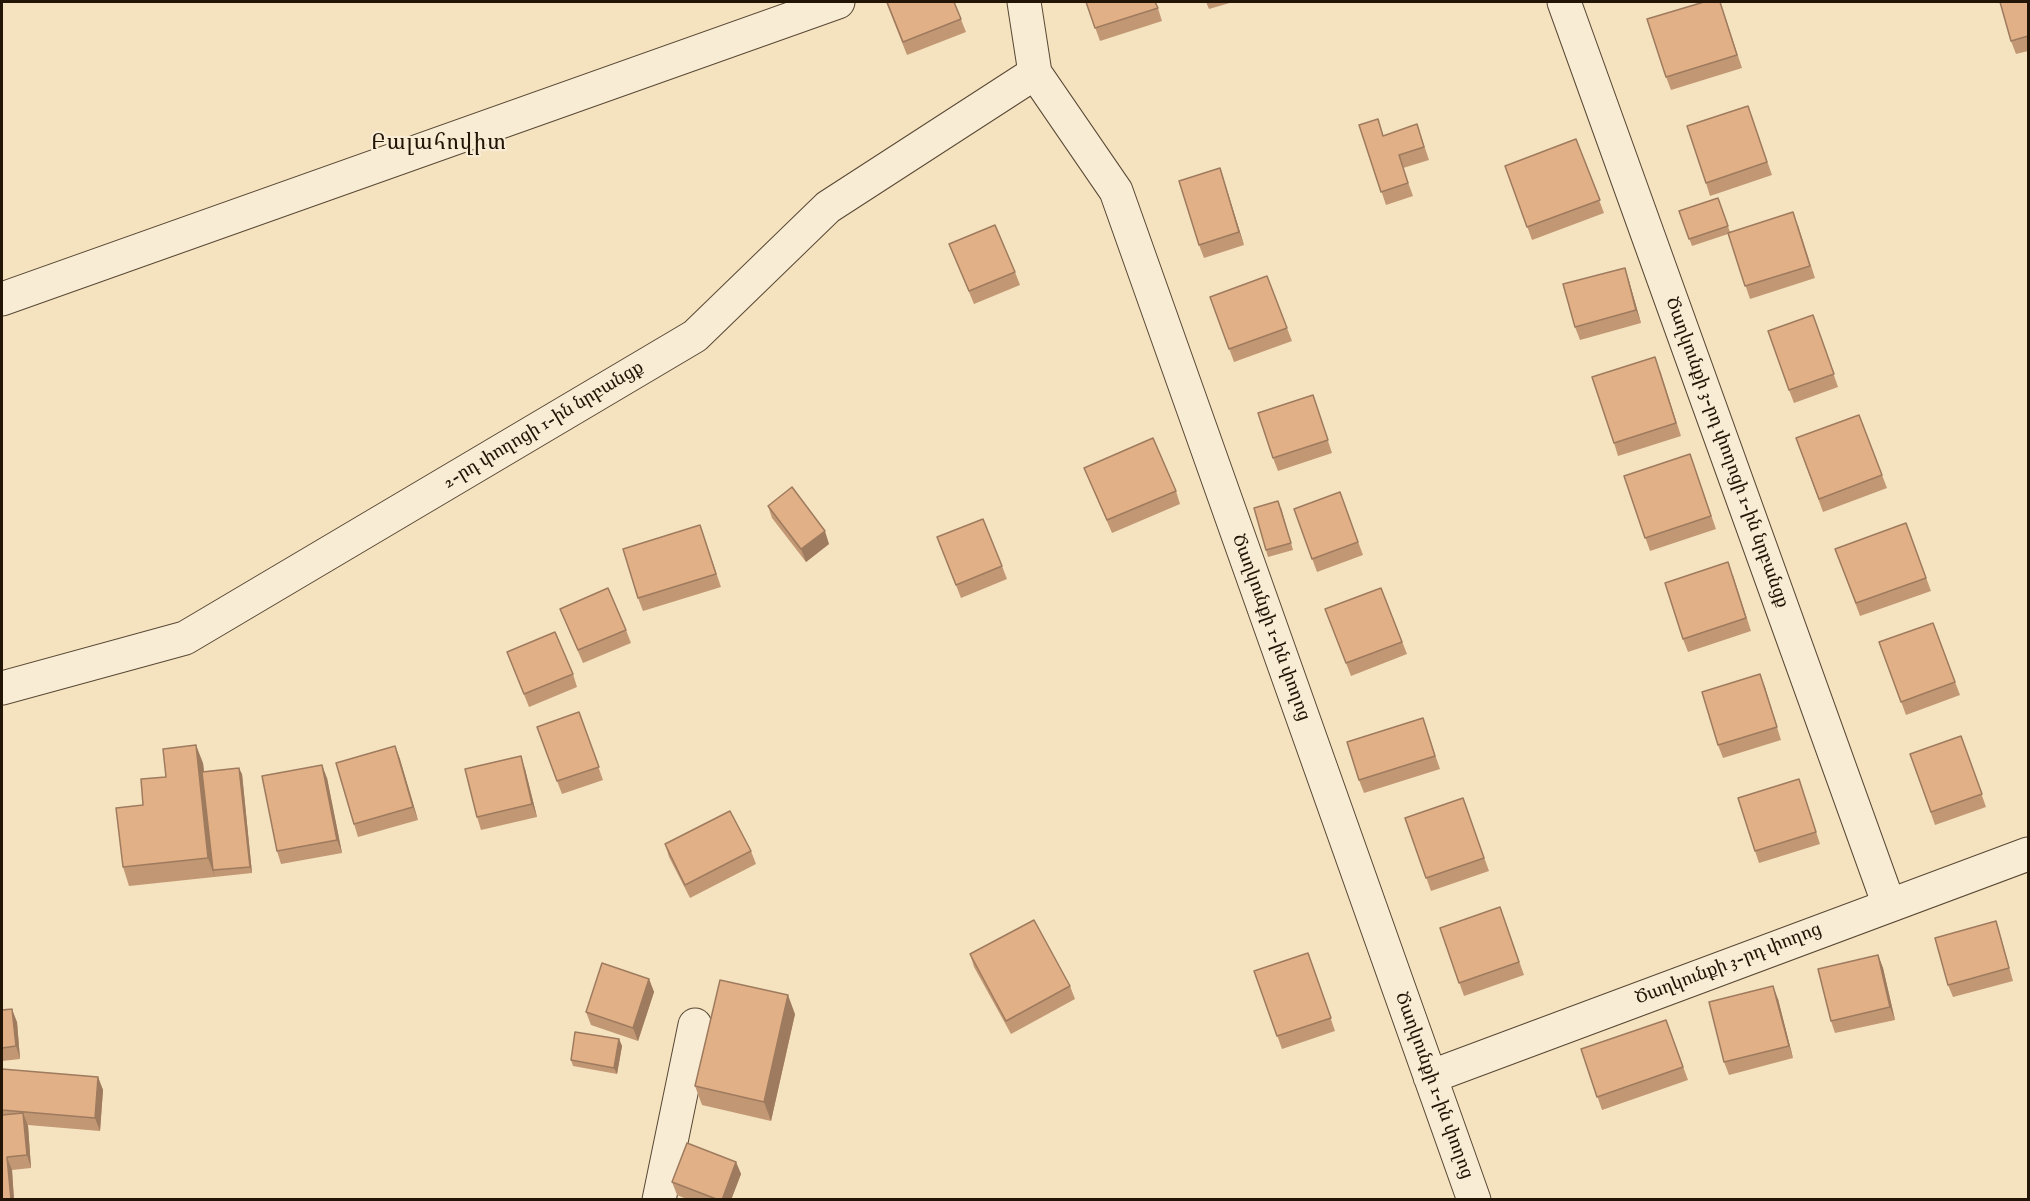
<!DOCTYPE html>
<meta charset="utf-8">
<style>
body{margin:0}
#map{position:relative;width:2030px;height:1201px;overflow:hidden;background:#f5e2bf;font-family:"IM FELL English",serif}
canvas{display:block}
.frame{position:absolute;inset:0;border:3px solid #231506;pointer-events:none}
</style>
<div id="map">
<canvas width="2030" height="1201"></canvas>
<div class="frame"></div>
</div>
<script>
const ctx = document.querySelector('canvas').getContext('2d');
ctx.lineJoin = 'round';
const shape = rows => new Path2D(rows.map(r => 'M' + r).join(''));
function trace(path, color, width, dash) { ctx.strokeStyle = color; ctx.lineWidth = width; ctx.lineCap = dash ? 'butt' : 'round'; ctx.setLineDash(dash || []); ctx.stroke(path); }
function fill(path, color) { ctx.fillStyle = color; ctx.fill(path, 'evenodd'); }
function write(font, color, halo, rows, align = 'center') {
  ctx.font = font + ' "IM FELL English","Noto Serif Armenian",serif'; ctx.lineWidth = 4.5; ctx.setLineDash([]); ctx.textBaseline = 'middle'; ctx.strokeStyle = halo; ctx.fillStyle = color; for (const [text, x, y, turn = 0] of rows) {
    ctx.save(); ctx.translate(x, y); ctx.rotate((+turn || 0) * Math.PI / 180); ctx.textAlign = isNaN(turn) ? turn : align; if (halo) ctx.strokeText(text, 0, 0); ctx.fillText(text, 0, 0); ctx.restore();
  }
}
const minor = shape([
 [1024,2,1035,73,1116,191,1474,1200],
 [1564,2,1889,905],
 [2,299,838,2],
 [2,688,185,638,695,336,828,207,1035,73],
 [1430,1077,2028,854],
 [659,1200,695,1025]
]);
trace(minor, '#584834', 35);
trace(minor, '#f8ecd5', 33);
fill(shape([
 [886,2,954,2,966,32,907,55],
 [1086,2,1156,2,1162,21,1100,41],
 [1206,2,1233,2,1209,9],
 [2028,2,2028,51,2016,54,2011,41],
 [1723,10,1742,68,1671,90,1666,77],
 [1748,106,1772,175,1710,196,1706,183],
 [1417,124,1429,160,1403,168,1413,196,1386,205,1359,125,1384,136],
 [1576,139,1604,213,1532,240,1505,166],
 [1220,168,1244,245,1204,258,1199,245],
 [1718,198,1730,232,1798,225,1815,278,1750,299,1728,234,1692,246,1679,211],
 [949,244,1015,272,1020,285,974,304],
 [1625,268,1629,281,1641,323,1580,340,1575,327],
 [1267,276,1292,341,1234,362,1210,297],
 [1813,315,1838,387,1794,403,1789,390],
 [1660,370,1681,436,1618,456,1614,443],
 [1313,395,1332,453,1278,471,1273,458],
 [1859,415,1887,488,1823,512,1796,438],
 [1690,454,1716,529,1650,551,1624,476],
 [1084,468,1176,491,1180,504,1112,533],
 [1340,492,1363,555,1317,572,1294,509],
 [768,506,829,544,806,562,772,518],
 [1281,507,1293,550,1268,557,1266,550],
 [1906,523,1931,591,1860,616,1835,549],
 [700,525,721,587,643,611,638,598],
 [937,537,1002,566,1007,579,961,598],
 [1733,575,1751,631,1688,652,1683,639],
 [1381,588,1407,654,1351,676,1325,609],
 [560,609,626,630,631,643,583,663],
 [1933,623,1960,695,1906,715,1879,642],
 [507,652,573,674,577,687,529,707],
 [1760,674,1781,740,1723,758,1718,745],
 [579,712,603,780,562,794,557,781],
 [1427,731,1440,769,1364,793,1359,780],
 [1961,736,1986,807,1935,825,1910,754],
 [395,746,418,820,358,837,354,824],
 [203,763,204,772,242,774,252,873,129,886,123,867,143,805,166,777],
 [525,769,537,817,481,830,477,817],
 [327,778,342,853,281,864,277,851],
 [1799,779,1820,844,1759,863,1755,851],
 [1463,798,1489,871,1431,891,1405,818],
 [665,844,751,851,756,864,690,898,669,857],
 [1500,907,1524,975,1464,996,1440,928],
 [1996,921,2000,934,2013,981,1953,997,1948,985],
 [1308,953,1335,1031,1282,1049,1254,971],
 [970,954,1070,986,1075,999,1011,1034,974,967],
 [1878,955,1883,968,1895,1020,1835,1033,1831,1021],
 [649,979,654,992,638,1041,591,1025,586,1012],
 [1778,999,1793,1058,1729,1075,1724,1062],
 [2,1010,17,1022,20,1059,2,1061],
 [795,1014,771,1121,702,1105,695,1086],
 [1666,1020,1688,1080,1602,1110,1581,1049],
 [619,1039,622,1046,617,1074,573,1066,571,1060],
 [2,1069,98,1077,103,1090,100,1131,28,1125,31,1168,12,1170,14,1200,2,1200],
 [736,1162,741,1174,731,1200,689,1200,677,1195,672,1182]
]), '#c29774');
fill(shape([
 [1220,168,1224,181,1244,245,1239,232],
 [1625,268,1629,281,1641,323,1636,310],
 [825,531,829,544,806,562,801,549],
 [1760,674,1765,687,1781,740,1777,727],
 [196,745,203,763,215,870,213,870,215,877,208,858],
 [395,746,400,759,418,820,413,807],
 [521,756,525,769,537,817,532,804],
 [322,765,327,778,342,853,337,840],
 [239,768,242,774,252,873,250,867],
 [1878,955,1883,968,1895,1020,1890,1007],
 [649,979,654,992,638,1041,633,1028],
 [1773,986,1778,999,1793,1058,1789,1046],
 [788,995,795,1014,771,1121,764,1102],
 [12,1009,17,1022,20,1059,16,1046],
 [619,1039,622,1046,617,1074,614,1068],
 [98,1077,103,1090,100,1131,95,1118],
 [23,1113,28,1126,31,1168,27,1155],
 [7,1157,12,1170,14,1200,11,1200],
 [736,1162,741,1174,731,1200,722,1200]
]), '#9e7b5e');
const building = shape([
 [887,2,954,2,961,19,903,42,887,2],
 [1086,2,1155,2,1158,8,1095,28,1086,2],
 [1704,2,1720,2,1737,55,1666,77,1647,19,1704,2],
 [2000,2,2028,2,2028,36,2011,41,2000,2],
 [1748,106,1767,162,1706,183,1687,126,1748,106],
 [1378,119,1383,136,1417,124,1424,147,1399,155,1408,183,1381,192,1359,125,1378,119],
 [1576,139,1600,200,1527,227,1505,166,1576,139],
 [1220,168,1239,232,1199,245,1179,181,1220,168],
 [1718,198,1728,226,1689,239,1679,211,1718,198],
 [1793,212,1810,266,1745,286,1728,233,1793,212],
 [995,225,1015,272,969,291,949,244,995,225],
 [1625,268,1636,310,1575,327,1563,284,1625,268],
 [1267,276,1287,328,1229,349,1210,297,1267,276],
 [1813,315,1834,374,1789,390,1768,331,1813,315],
 [1655,357,1676,423,1614,443,1592,377,1655,357],
 [1313,395,1328,440,1273,458,1258,413,1313,395],
 [1859,415,1882,475,1819,499,1796,438,1859,415],
 [1153,438,1176,491,1107,520,1084,468,1153,438],
 [1690,454,1711,516,1645,538,1624,476,1690,454],
 [792,487,825,531,801,549,768,506,792,487],
 [1340,492,1358,542,1312,559,1294,509,1340,492],
 [1278,501,1291,543,1266,550,1254,508,1278,501],
 [983,519,1002,566,956,585,937,537,983,519],
 [1906,523,1926,578,1856,603,1835,549,1906,523],
 [700,525,716,574,638,598,623,549,700,525],
 [1728,562,1746,618,1683,639,1665,583,1728,562],
 [608,588,626,630,578,650,560,609,608,588],
 [1381,588,1402,642,1346,663,1325,609,1381,588],
 [1933,623,1955,682,1901,702,1879,642,1933,623],
 [555,632,573,674,524,694,507,652,555,632],
 [1760,674,1777,727,1718,745,1702,692,1760,674],
 [579,712,599,767,557,781,537,727,579,712],
 [1423,718,1435,756,1359,780,1347,742,1423,718],
 [1961,736,1982,794,1931,812,1910,754,1961,736],
 [196,745,208,858,123,867,116,808,143,805,141,779,166,777,163,749,196,745],
 [395,746,413,807,354,824,336,763,395,746],
 [521,756,532,804,477,817,465,769,521,756],
 [322,765,337,840,277,851,262,776,322,765],
 [239,768,250,867,213,870,202,772,239,768],
 [1799,779,1816,832,1755,851,1738,798,1799,779],
 [1463,798,1484,858,1426,878,1405,818,1463,798],
 [730,811,751,851,685,885,665,844,730,811],
 [1500,907,1519,962,1459,983,1440,928,1500,907],
 [1034,920,1070,986,1006,1021,970,954,1034,920],
 [1996,921,2009,968,1948,985,1935,938,1996,921],
 [1308,953,1331,1018,1277,1036,1254,971,1308,953],
 [1878,955,1890,1007,1831,1021,1818,969,1878,955],
 [602,963,649,979,633,1028,586,1012,602,963],
 [720,980,788,995,764,1102,695,1086,720,980],
 [1773,986,1789,1046,1724,1062,1709,1002,1773,986],
 [12,1009,16,1046,2,1048,2,1010,12,1009],
 [1666,1020,1683,1067,1597,1097,1581,1049,1666,1020],
 [575,1032,619,1039,614,1068,571,1060,575,1032],
 [2,1069,98,1077,95,1118,2,1110,2,1069],
 [23,1113,27,1155,7,1157,11,1200,2,1200,2,1115,23,1113],
 [687,1143,736,1162,722,1200,719,1200,672,1182,687,1143]
]);
fill(building, '#e2b087');
trace(building, '#9e7b5e', 1.5);
write('18px', '#231506', '#f8ecd5', [
 ["2-րդ փողոցի 1-ին նրբանցք",544,426,-31],
 ["Ծաղկունքի 3-րդ փողոցի 1-ին նրբանցք",1726,453,70],
 ["Ծաղկունքի 1-ին փողոց",1270,628,70],
 ["Ծաղկունքի 3-րդ փողոց",1729,965,-21],
 ["Ծաղկունքի 1-ին փողոց",1433,1086,70]
]);
ctx.letterSpacing = '1.5px';
write('21px', '#231506', '#f8ecd5', [
 ["Բալահովիտ",439,145]
]);
ctx.letterSpacing = '0px';
</script>
